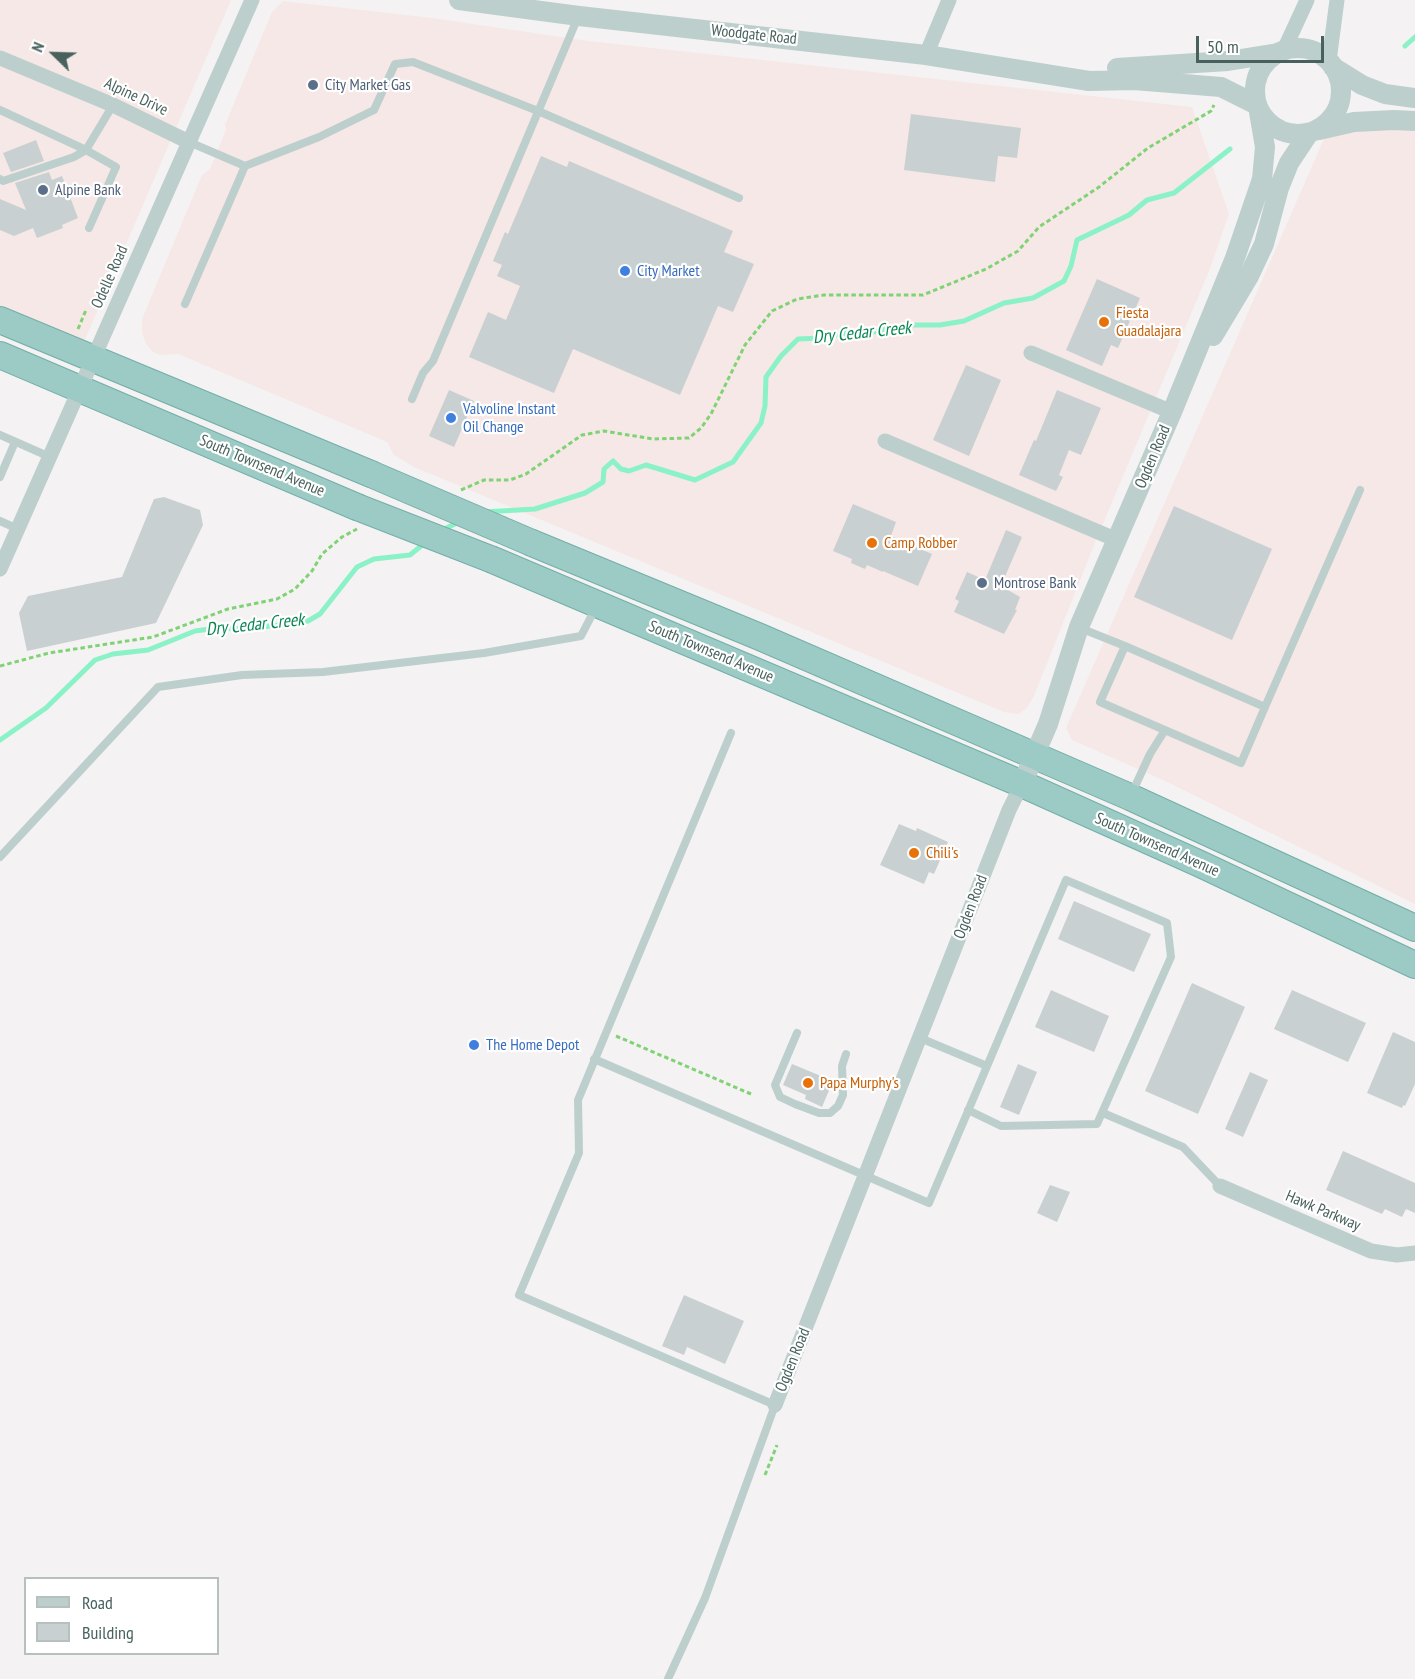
<!DOCTYPE html>
<style>
body{margin:0}
#map{position:relative;width:1415px;height:1679px;overflow:hidden;background:#f4f2f3;font-family:"PT Sans Narrow",sans-serif}
canvas{display:block}
.legend{position:absolute;left:24px;top:1577px;width:195px;height:78px;box-sizing:border-box;background:#fff;border:2px solid #b6c0be;margin:0;padding:8px 10px;list-style:none;font-size:18px;color:#48615d}
.legend li{display:flex;align-items:center;gap:12px;height:30px}
.legend b{width:30px;border:2px solid #b6c0be}
.north{position:absolute;left:24px;top:24px;width:60px;height:60px;-webkit-text-stroke:4px #fff;paint-order:stroke;rotate:293deg;font-size:16px;font-weight:700;line-height:24px;text-align:center;color:#48615d}
.north::after{content:'';display:block;margin:auto;width:21px;height:27px;background:#48615d;clip-path:polygon(50% 0,100% 100%,50% 72%,0 100%)}
.scale{position:absolute;left:1196px;top:36px;width:128px;height:27px;box-sizing:border-box;border:3px solid #48615d;border-top:0;padding-left:8px;font-size:18px;line-height:21px;white-space:nowrap;color:#48615d;-webkit-text-stroke:4px #fff;paint-order:stroke}
</style>
<div id="map">
<canvas width="1415" height="1679"></canvas>
<ul class="legend">
<li><b style="height:8px;background:#bccfcc"></b>Road</li>
<li><b style="height:16px;background:#c9d0d1"></b>Building</li>
</ul>
<div class="north">N</div>
<div class="scale">50 m</div>
</div>
<script>
const ctx = document.querySelector('canvas').getContext('2d');
ctx.lineJoin = 'round';
function fill(path, color) { ctx.fillStyle = color; ctx.fill(path, 'evenodd'); }
const shape = rows => new Path2D(rows.map(r => 'M' + r).join(''));
function trace(path, color, width, dash) { ctx.strokeStyle = color; ctx.lineWidth = width; ctx.lineCap = dash ? 'butt' : 'round'; ctx.setLineDash(dash || []); ctx.stroke(path); }
function write(font, color, halo, rows, align = 'center') {
  ctx.font = font + ' "PT Sans Narrow",sans-serif'; ctx.lineWidth = 4.5; ctx.setLineDash([]); ctx.textBaseline = 'middle'; ctx.strokeStyle = halo; ctx.fillStyle = color; for (const [text, x, y, turn = 0] of rows) {
    ctx.save(); ctx.translate(x, y); ctx.rotate((+turn || 0) * Math.PI / 180); ctx.textAlign = isNaN(turn) ? turn : align; if (halo) ctx.strokeText(text, 0, 0); ctx.fillText(text, 0, 0); ctx.restore();
  }
}
fill(shape([
 [0,0,231,0,84,342,0,307],
 [283,1,432,18,588,41,1192,107,1229,214,1209,271,1092,550,1034,696,1026,709,1018,714,1004,712,414,467,394,455,387,442,295,403,178,354,160,355,153,352,146,344,142,333,142,319,202,175,210,169,226,130,225,125,272,12],
 [1334,116,1415,126,1415,904,1161,779,1072,740,1066,728]
]), '#f6e8e6');
trace(shape([
 [1405,46,1415,37],
 [484,512,535,509,585,493,603,482,604,469,613,461,621,469,629,471,646,465,695,480,733,462,761,423,765,406,766,377,781,356,798,339,821,338,845,333,857,335,909,325,940,325,964,321,1004,303,1033,298,1064,281,1071,266,1077,240,1129,215,1147,200,1174,193,1230,149],
 [440,531,459,522],
 [0,740,46,708,95,660,113,654,148,650,195,631,217,628,247,629,308,621,320,614,357,567,374,559,410,555,426,542]
]), '#8af2c6', 5);
fill(shape([
 [911,114,1021,128,1017,158,998,156,995,182,904,170],
 [36,140,44,161,11,172,3,153],
 [541,156,567,167,569,161,733,231,724,252,754,264,733,312,718,306,680,395,573,349,554,393,469,357,488,312,506,320,520,286,497,276,502,265,493,261,505,232,508,234],
 [49,172,52,180,62,176,78,218,62,225,63,228,37,238,33,228,14,236,0,230,0,199,26,210,15,183],
 [1097,279,1140,298,1118,348,1111,345,1102,366,1066,350],
 [966,365,1001,380,969,456,933,440],
 [449,390,474,401,454,447,429,436],
 [1057,390,1101,408,1081,455,1069,450,1059,475,1063,477,1056,491,1019,475,1034,440,1036,441],
 [164,497,200,510,203,525,156,623,27,651,19,613,28,596,122,577,154,499],
 [853,504,896,522,891,536,932,554,918,586,883,571,883,572,867,565,865,569,851,563,852,559,833,551],
 [1174,506,1272,549,1232,640,1134,597],
 [1006,530,1022,537,1001,586,1020,597,1015,610,1017,610,1004,634,954,612,959,601,955,599,967,572,985,580],
 [899,824,916,831,917,828,948,842,934,874,929,872,924,884,880,865],
 [1074,901,1151,934,1134,972,1058,939],
 [1192,983,1245,1007,1198,1114,1145,1091],
 [1051,990,1109,1016,1094,1052,1035,1027],
 [1292,990,1366,1023,1348,1062,1274,1029],
 [1393,1032,1415,1042,1415,1084,1405,1106,1403,1105,1402,1108,1367,1093],
 [792,1064,833,1081,822,1107,805,1099,806,1095,783,1085],
 [1018,1064,1037,1072,1019,1115,1000,1107],
 [1250,1072,1268,1080,1243,1137,1225,1129],
 [1343,1151,1415,1183,1415,1213,1406,1209,1402,1217,1385,1209,1382,1214,1326,1190],
 [1050,1185,1070,1192,1057,1222,1037,1213],
 [684,1295,744,1321,725,1364,687,1347,684,1355,662,1346]
]), '#c9d0d1');
const trunk = shape([
 [0,320,371,474],
 [0,355,357,507],
 [532,543,760,637,1130,797,1415,928],
 [493,560,1022,784,1198,863,1415,965]
]);
trace(trunk, '#72afa8', 28);
trace(shape([
 [78,329,86,310],
 [461,490,484,480,510,480,526,474,582,435,604,431,653,439,689,438,701,428,711,414,745,345,772,311,797,299,824,295,923,295,986,269,1018,251,1039,227,1099,187,1148,148,1211,111,1214,105],
 [0,666,49,653,153,637,228,609,277,599,295,589,312,571,322,554,342,537,357,529],
 [616,1036,751,1094],
 [765,1475,777,1445]
]), '#80d375', 3, [4.5, 3]);
trace(shape([
 [0,110,86,150,116,167,89,228],
 [189,142,245,166],
 [0,179,3,181,74,157,86,150,113,105],
 [185,304,245,166,319,137,374,110,395,64,413,62,538,111,739,198],
 [412,399,423,373,433,361,578,17],
 [0,435,50,457],
 [0,477,15,442],
 [0,521,18,529],
 [1080,628,1125,646,1265,707,1241,763,1100,702,1125,646],
 [1265,707,1360,490],
 [1132,793,1150,754,1165,730],
 [0,857,158,687,242,675,323,672,484,653,581,636,595,609],
 [797,1033,775,1085,780,1097,795,1104,819,1113,830,1113,838,1106,843,1095,842,1066,846,1054],
 [920,1038,987,1066],
 [594,1059,929,1203,1066,880,1167,923,1171,957,1097,1124,1001,1126,968,1110],
 [1103,1113,1183,1147,1220,1186],
 [668,1679,705,1598,775,1405,519,1295,579,1153,578,1100,731,733]
]), '#bccfcc', 8);
trace(shape([
 [1284,50,1307,0],
 [926,55,949,0],
 [0,58,113,105,189,142],
 [1329,61,1337,0],
 [1031,353,1172,412],
 [885,441,1117,540],
 [0,569,252,0],
 [1220,1186,1371,1251,1397,1255,1415,1253],
 [775,1405,1009,810,1022,784]
]), '#bccfcc', 15);
trace(shape([
 [459,0,579,16,926,55,1089,81,1134,80,1221,87,1257,105],
 '1255 91a43 43 0 1 1 86 0a43 43 0 1 1-86 0Z',
 [1333,67,1362,85,1385,94,1415,98],
 [1117,68,1228,61,1278,53],
 [1319,130,1354,122,1394,120,1415,121],
 [1213,336,1249,276,1264,244,1279,188,1289,163,1309,133],
 [1022,784,1048,724,1079,627,1172,412,1235,258,1262,179,1265,147,1259,112]
]), '#bccfcc', 20);
trace(trunk, '#9ccac4', 26);
const trunkBridge = shape([
 [371,474,532,543],
 [357,507,493,560]
]);
trace(trunkBridge, '#72afa8', 28, []);
trace(trunkBridge, '#9ccac4', 26);
for (const [x, y, r, color] of [
 [313,85,6,"#5c6f8a"],
 [43,190,6,"#5c6f8a"],
 [625,271,6,"#3f7fe0"],
 [1104,322,6,"#e8710a"],
 [451,418,6,"#3f7fe0"],
 [872,543,6,"#e8710a"],
 [982,583,6,"#5c6f8a"],
 [914,853,6,"#e8710a"],
 [474,1045,6,"#3f7fe0"],
 [808,1083,6,"#e8710a"]
]) { const dot = new Path2D(); dot.arc(x, y, r, 0, 2 * Math.PI); ctx.fillStyle = color; ctx.fill(dot); trace(dot, '#fff', 2); }
write('16px', '#48615d', '#fff', [
 ["Woodgate Road",754,35,6],
 ["Alpine Drive",136,97,25],
 ["Odelle Road",110,277,-66],
 ["Ogden Road",1153,457,-67],
 ["South Townsend Avenue",262,466,23],
 ["South Townsend Avenue",711,652,23],
 ["South Townsend Avenue",1157,845,24],
 ["Ogden Road",971,907,-69],
 ["Hawk Parkway",1323,1211,23],
 ["Ogden Road",793,1360,-68]
]);
write('16px', '#4e5e75', '#fff', [
 ["City Market Gas",325,85],
 ["Alpine Bank",55,190],
 ["Montrose Bank",994,583]
], 'left');
write('16px', '#366cbe', '#fff', [
 ["City Market",637,271],
 ["Valvoline Instant",463,409],
 ["Oil Change",463,427],
 ["The Home Depot",486,1045]
], 'left');
write('16px', '#c56008', '#fff', [
 ["Fiesta",1116,313],
 ["Guadalajara",1116,331],
 ["Camp Robber",884,543],
 ["Chili's",926,853],
 ["Papa Murphy's",820,1083]
], 'left');
write('italic 18px', '#088651', '#fff', [
 ["Dry Cedar Creek",862,333,-6],
 ["Dry Cedar Creek",255,625,-6]
]);
</script>
